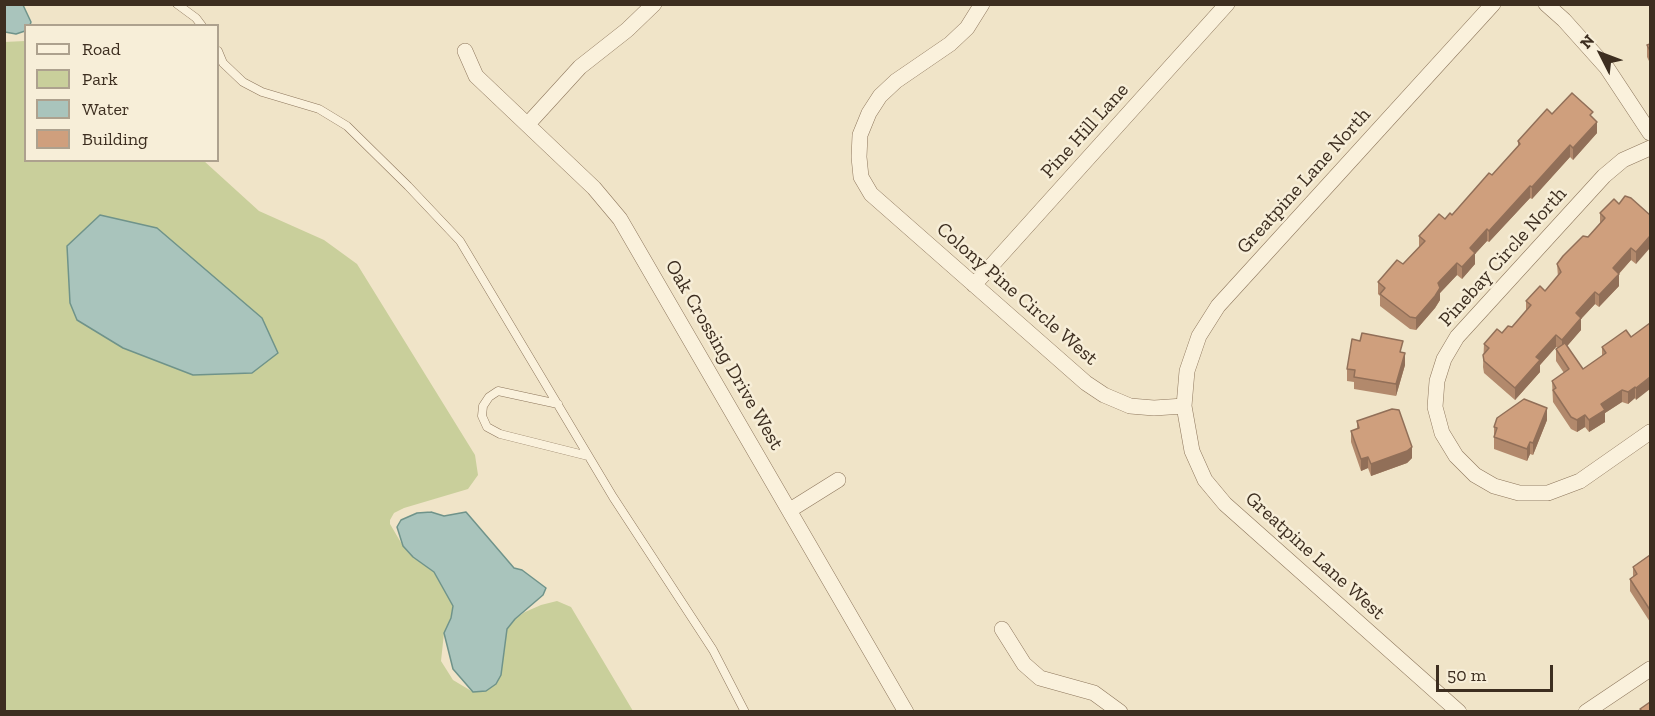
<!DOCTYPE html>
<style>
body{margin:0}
#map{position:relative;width:1655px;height:716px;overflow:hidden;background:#f0e4c8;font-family:"Zilla Slab",serif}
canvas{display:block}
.frame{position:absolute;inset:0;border:6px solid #3d2e20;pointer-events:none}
.legend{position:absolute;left:24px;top:24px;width:195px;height:138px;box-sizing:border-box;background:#f7eed8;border:2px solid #ada18e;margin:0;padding:8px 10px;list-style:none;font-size:18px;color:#3d2e20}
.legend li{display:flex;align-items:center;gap:12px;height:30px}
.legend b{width:30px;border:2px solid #ada18e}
.north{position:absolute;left:1571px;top:24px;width:60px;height:60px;-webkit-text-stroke:4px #f7eed8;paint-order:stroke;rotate:312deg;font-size:16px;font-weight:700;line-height:24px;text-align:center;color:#3d2e20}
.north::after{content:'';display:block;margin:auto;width:21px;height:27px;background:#3d2e20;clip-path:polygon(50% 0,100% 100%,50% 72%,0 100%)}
.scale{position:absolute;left:1436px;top:665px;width:117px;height:27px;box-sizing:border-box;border:3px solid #3d2e20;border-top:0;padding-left:8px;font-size:18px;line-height:21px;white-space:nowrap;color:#3d2e20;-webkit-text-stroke:4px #f7eed8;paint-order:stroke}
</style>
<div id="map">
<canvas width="1655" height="716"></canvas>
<div class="frame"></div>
<ul class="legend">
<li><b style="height:8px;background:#faf1dc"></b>Road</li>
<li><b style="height:16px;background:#c9cf9b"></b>Park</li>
<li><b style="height:16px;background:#a9c4bc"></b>Water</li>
<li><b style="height:16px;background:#cf9f7d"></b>Building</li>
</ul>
<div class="north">N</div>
<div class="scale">50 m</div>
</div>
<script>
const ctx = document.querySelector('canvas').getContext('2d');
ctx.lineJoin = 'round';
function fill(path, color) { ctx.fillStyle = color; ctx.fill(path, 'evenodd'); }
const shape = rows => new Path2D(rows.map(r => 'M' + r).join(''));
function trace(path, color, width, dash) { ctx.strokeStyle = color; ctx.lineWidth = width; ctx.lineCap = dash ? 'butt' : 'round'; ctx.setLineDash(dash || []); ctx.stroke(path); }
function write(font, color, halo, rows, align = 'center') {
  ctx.font = font + ' "Zilla Slab",serif'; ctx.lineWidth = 5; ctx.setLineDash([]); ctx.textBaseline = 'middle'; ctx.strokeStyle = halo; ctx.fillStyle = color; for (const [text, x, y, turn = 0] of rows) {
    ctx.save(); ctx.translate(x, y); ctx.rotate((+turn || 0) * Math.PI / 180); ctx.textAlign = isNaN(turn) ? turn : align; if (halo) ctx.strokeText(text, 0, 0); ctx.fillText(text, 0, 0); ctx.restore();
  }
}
fill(shape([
 [25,41,26,160,204,161,259,211,324,240,357,264,475,455,478,475,468,489,404,508,394,513,390,520,390,524,403,546,413,557,434,572,453,606,451,618,444,633,441,661,453,680,473,692,501,675,507,629,515,619,525,612,541,605,557,601,571,607,633,711,5,712,4,42]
]), '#c9cf9b');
const water = shape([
 [4,5,23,5,31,22,30,25,26,26,25,31,16,34,5,32,4,5],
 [100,215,157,228,262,318,278,353,252,373,193,375,123,348,77,320,70,303,67,246,100,215],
 [431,512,444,516,466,512,514,568,522,570,546,588,543,595,515,619,507,629,501,675,496,684,486,691,473,692,453,669,444,633,451,618,453,606,434,572,413,557,403,546,397,527,401,520,417,513,431,512]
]);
fill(water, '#a9c4bc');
trace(water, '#6f938a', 1.5);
const service = shape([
 [177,4,196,18,202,26],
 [218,51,223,63,243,82,262,92,319,109,347,126,408,186,460,241,613,497,713,650,745,712],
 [558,404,498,391,489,397,483,406,482,416,487,427,500,434,588,456]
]);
const minor = shape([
 [982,4,967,28,950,44,896,81,880,96,869,113,860,135,859,157,861,177,871,194,1086,383,1104,395,1130,406,1154,408,1184,406],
 [1546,4,1564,20,1607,68,1650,133],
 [465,51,476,76,594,188,620,219,906,712],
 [528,124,580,67,627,30,654,4],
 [1650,148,1623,160,1604,176,1457,337,1444,359,1437,381,1435,407,1442,433,1456,456,1475,475,1494,486,1519,493,1548,493,1580,481,1650,432],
 [974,285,1227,4],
 [790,510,838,480],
 [1002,629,1024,664,1040,678,1094,693,1120,712],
 [1459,712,1225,504,1205,480,1192,451,1184,406,1187,371,1199,336,1218,306,1493,4],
 [1586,712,1650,669]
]);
trace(service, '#8d765c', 9);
trace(minor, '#8d765c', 16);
trace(service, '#faf1dc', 8);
trace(minor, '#faf1dc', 15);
fill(shape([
 [1650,44,1650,63,1647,57,1647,45],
 [1552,114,1593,118,1597,133,1573,160,1570,157,1532,199,1530,198,1489,242,1487,241,1475,254,1475,264,1462,279,1457,275,1440,293,1440,300,1435,308,1416,330,1410,329,1380,306,1380,296,1378,294,1378,282,1403,264,1419,247,1419,236,1452,215,1492,175,1518,146,1518,141],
 [1619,204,1650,215,1636,264,1631,260,1619,274,1619,286,1599,307,1595,304,1581,319,1581,330,1567,346,1583,369,1602,356,1602,347,1631,337,1650,323,1636,400,1635,398,1628,404,1622,402,1605,413,1605,422,1589,432,1585,427,1577,432,1571,429,1553,402,1552,381,1564,373,1556,361,1556,349,1558,348,1556,347,1540,365,1540,372,1515,400,1484,373,1483,367,1484,344,1512,327,1526,311,1526,301,1545,291,1558,277,1557,264,1588,237,1600,224,1600,213],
 [1403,353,1405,365,1396,396,1354,389,1354,382,1347,381,1347,369],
 [1547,420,1533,455,1530,454,1527,461,1494,449,1494,427],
 [1357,421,1412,458,1407,463,1371,476,1368,468,1361,471,1351,442,1351,431,1357,429],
 [1650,555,1650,622,1630,591,1630,579,1633,577,1633,567]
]), '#b2896c');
fill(shape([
 [1597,122,1597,133,1573,160,1573,148],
 [1570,145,1570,157,1532,199,1532,187],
 [1530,186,1530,198,1489,242,1489,231],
 [1650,225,1650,248,1636,264,1636,252],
 [1487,229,1487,241,1475,254,1475,264,1462,279,1462,267,1470,248],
 [1631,248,1631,260,1613,280,1613,268],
 [1457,263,1457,275,1440,293,1440,300,1435,308,1416,330,1416,318,1438,283],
 [1619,274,1619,286,1599,307,1599,295],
 [1595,292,1595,304,1581,319,1581,330,1562,352,1562,340,1576,313],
 [1556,335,1556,347,1540,365,1540,372,1515,400,1515,388,1536,357],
 [1405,353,1405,365,1396,396,1396,384],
 [1650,377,1650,389,1636,400,1636,388],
 [1635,387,1635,398,1628,404,1628,392],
 [1622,390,1622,402,1605,413,1605,422,1589,432,1589,420,1601,404],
 [1547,408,1547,420,1533,455,1533,443],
 [1585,415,1585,427,1577,432,1577,420],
 [1530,442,1530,454,1527,461,1527,449],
 [1412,447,1412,458,1407,463,1371,476,1371,464],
 [1368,457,1368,468,1361,471,1361,459]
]), '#916f58');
const building = shape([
 [1650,44,1650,51,1647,45,1650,44],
 [1572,93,1593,112,1590,115,1597,122,1573,148,1570,145,1532,187,1530,186,1489,231,1487,229,1470,248,1475,253,1462,267,1457,263,1438,283,1440,288,1435,296,1416,318,1410,317,1380,294,1385,288,1378,282,1397,260,1403,264,1425,241,1419,236,1439,214,1445,219,1450,213,1452,215,1489,173,1492,175,1520,144,1518,141,1547,109,1552,114,1572,93],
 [1625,196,1631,198,1650,215,1650,236,1636,252,1631,248,1613,268,1619,274,1599,295,1595,292,1576,313,1581,318,1562,340,1556,335,1536,357,1540,360,1515,388,1484,361,1483,355,1489,348,1484,344,1497,329,1502,333,1508,326,1512,327,1531,305,1526,301,1540,286,1545,291,1561,272,1557,264,1563,256,1583,236,1588,237,1605,218,1600,213,1614,199,1619,204,1625,196],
 [1650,323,1650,377,1636,388,1635,387,1628,392,1622,390,1601,404,1605,410,1589,420,1585,415,1577,420,1571,417,1553,390,1556,388,1552,381,1569,369,1556,349,1565,343,1583,369,1606,353,1602,347,1612,340,1626,330,1631,337,1650,323],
 [1362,333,1403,341,1400,352,1405,353,1396,384,1354,377,1355,370,1347,369,1352,339,1360,341,1362,333],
 [1524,399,1547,408,1533,443,1530,442,1527,449,1494,437,1497,428,1494,427,1497,418,1524,399],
 [1392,409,1399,410,1412,447,1407,451,1371,464,1368,457,1361,459,1351,431,1359,428,1357,421,1392,409],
 [1650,555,1650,610,1630,579,1637,574,1633,567,1650,555],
 [1650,702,1650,711,1642,711,1640,709,1650,702]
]);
fill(building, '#cf9f7d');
trace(building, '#916f58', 1.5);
write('20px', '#3d2e20', '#f7eed8', [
 ["Pine Hill Lane",1085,131,-48],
 ["Greatpine Lane North",1304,181,-48],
 ["Pinebay Circle North",1503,257,-48],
 ["Colony Pine Circle West",1017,294,41],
 ["Oak Crossing Drive West",724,355,60],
 ["Greatpine Lane West",1315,556,42]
]);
</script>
